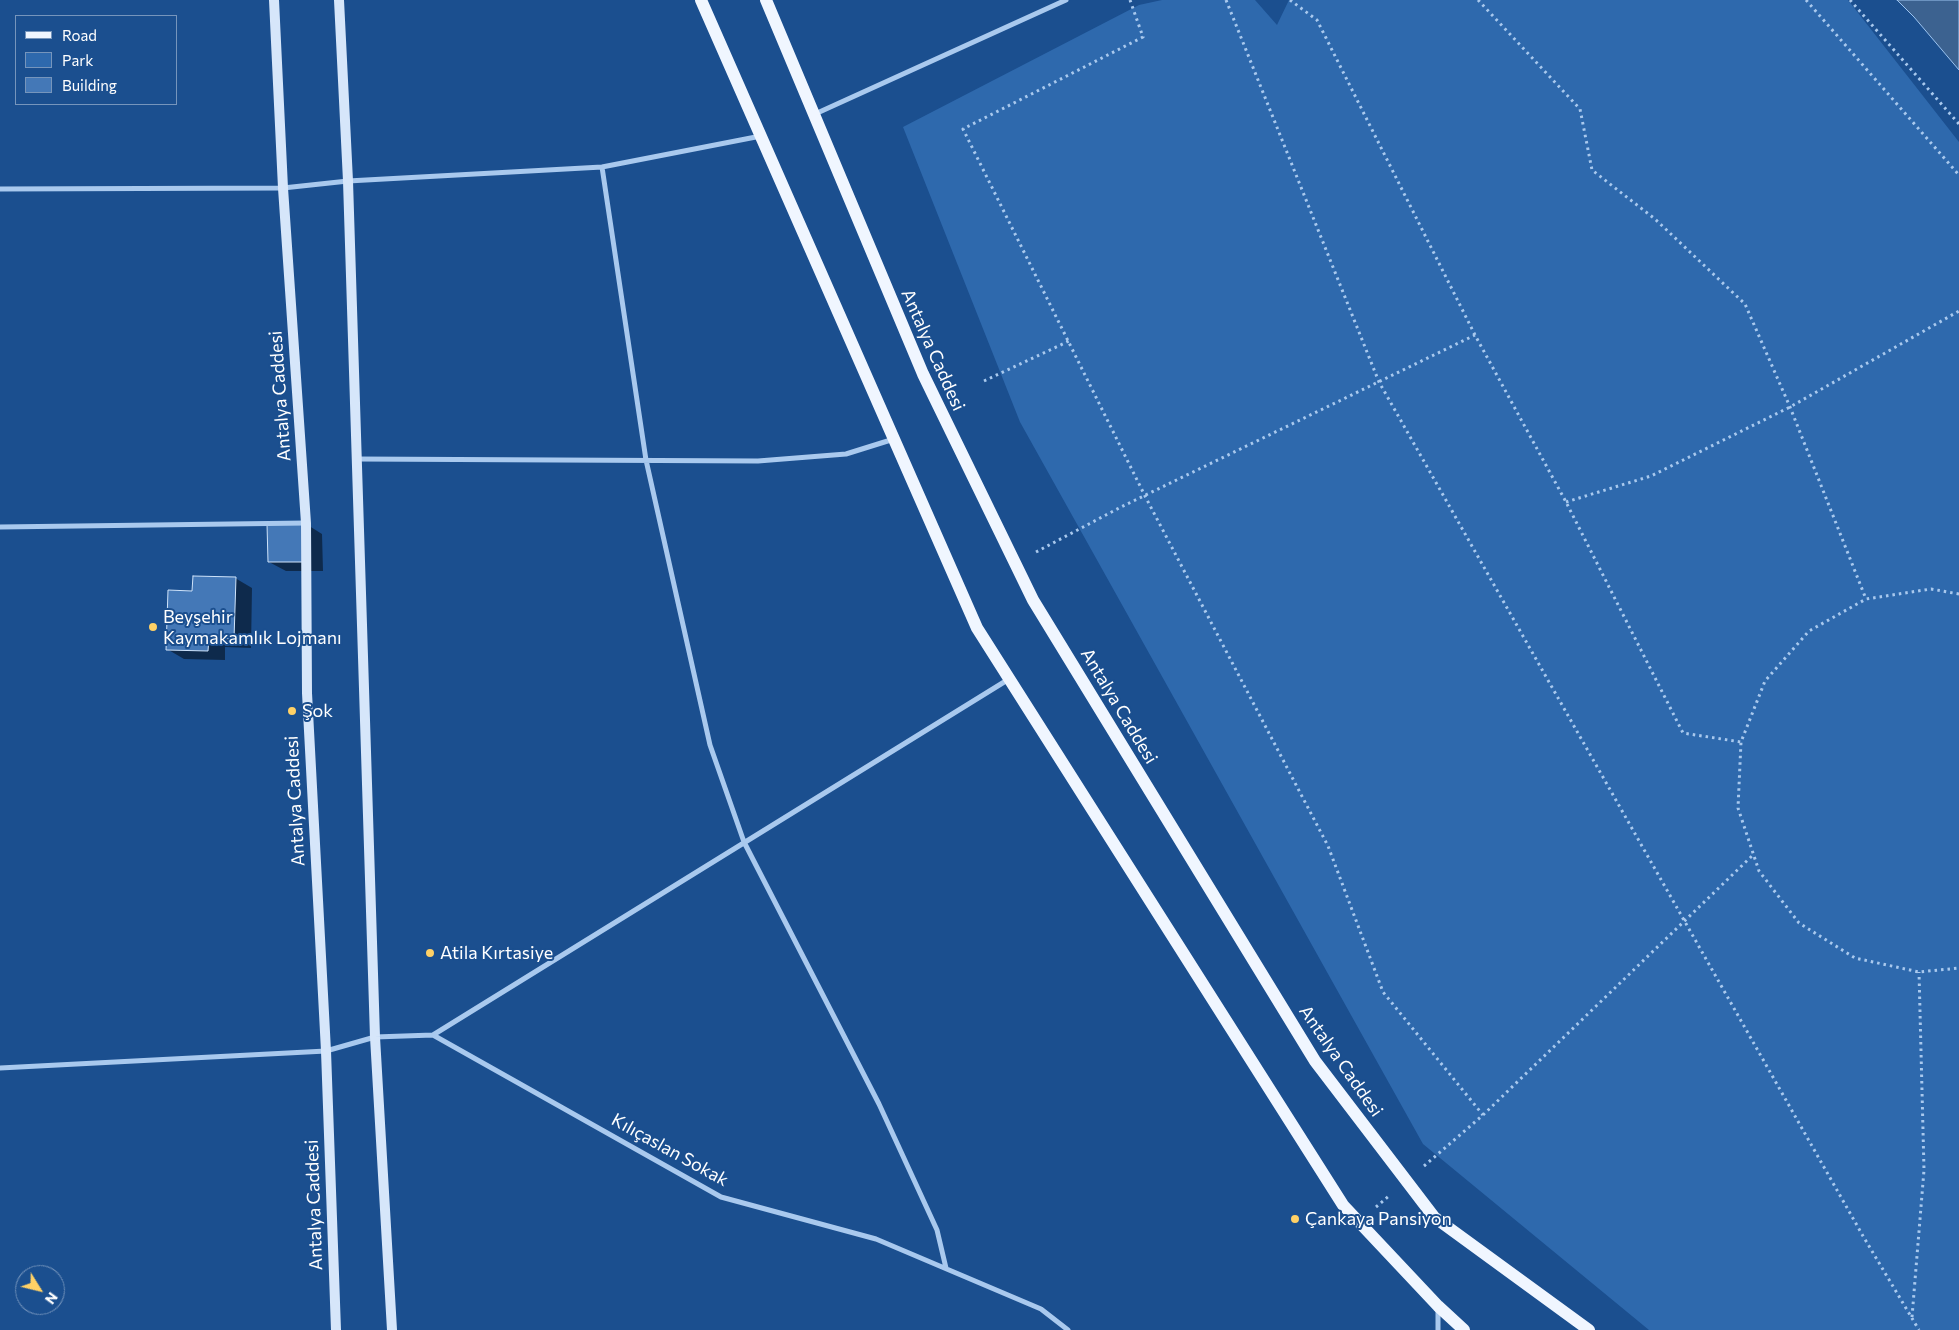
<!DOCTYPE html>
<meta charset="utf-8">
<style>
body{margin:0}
#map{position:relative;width:1959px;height:1330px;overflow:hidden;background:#1b4f8f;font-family:Commissioner,sans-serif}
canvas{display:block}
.legend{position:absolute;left:15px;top:15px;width:162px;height:90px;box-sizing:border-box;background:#1b4f8f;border:1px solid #7695bc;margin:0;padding:6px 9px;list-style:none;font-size:15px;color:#fff}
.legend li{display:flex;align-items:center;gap:10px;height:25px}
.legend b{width:25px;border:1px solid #7695bc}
.north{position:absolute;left:15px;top:1265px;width:50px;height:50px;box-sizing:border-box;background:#1b4f8f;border:1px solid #7695bc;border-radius:50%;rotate:126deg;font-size:14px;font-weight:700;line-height:20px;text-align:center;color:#fff}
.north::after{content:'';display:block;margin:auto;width:18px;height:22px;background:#ffd166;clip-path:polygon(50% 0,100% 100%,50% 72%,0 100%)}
</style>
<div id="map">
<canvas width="1959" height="1330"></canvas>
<ul class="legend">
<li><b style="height:6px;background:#f0f6ff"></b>Road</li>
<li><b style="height:14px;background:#2e69ad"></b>Park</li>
<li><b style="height:14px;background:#4478b7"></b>Building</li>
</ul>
<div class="north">N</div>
</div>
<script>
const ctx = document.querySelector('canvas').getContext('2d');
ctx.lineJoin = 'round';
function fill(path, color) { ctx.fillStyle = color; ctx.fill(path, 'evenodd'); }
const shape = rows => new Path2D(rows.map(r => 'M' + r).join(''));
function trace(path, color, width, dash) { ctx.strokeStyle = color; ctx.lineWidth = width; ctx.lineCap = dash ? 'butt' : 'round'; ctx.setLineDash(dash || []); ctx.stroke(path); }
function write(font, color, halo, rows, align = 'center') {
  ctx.font = font + ' Commissioner,sans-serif'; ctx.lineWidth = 4; ctx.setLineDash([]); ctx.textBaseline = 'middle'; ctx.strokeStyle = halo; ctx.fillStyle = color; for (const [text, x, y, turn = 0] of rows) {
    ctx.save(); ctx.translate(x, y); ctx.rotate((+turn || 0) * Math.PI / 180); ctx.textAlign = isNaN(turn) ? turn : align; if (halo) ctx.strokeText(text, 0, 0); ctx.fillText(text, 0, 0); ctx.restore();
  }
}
fill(shape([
 [1162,0,1255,0,1277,25,1289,0,1848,0,1959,142,1959,1330,1649,1330,1423,1144,1020,422,903,127,1139,5]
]), '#2e69ad');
const water = shape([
 [1897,0,1959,0,1959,70,1914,17,1897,0]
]);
fill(water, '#3c6290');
trace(water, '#9cc4f0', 1);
fill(shape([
 [306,524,322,534,323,571,286,571,269,562],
 [235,578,252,588,251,648,225,647,225,660,184,659,167,649,193,592]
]), '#0007');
const building = shape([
 [306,523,307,562,268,562,267,524,306,523],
 [193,576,236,577,234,639,209,638,208,651,166,650,168,590,192,591,193,576]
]);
fill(building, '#4478b7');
trace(building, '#cfe3fa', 1);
trace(shape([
 [1130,0,1143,37,963,129,1145,496,1328,846,1383,992,1483,1115],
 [1226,0,1379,382,1863,1236,1919,1330],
 [1290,0,1317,20,1475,335,1566,502,1683,733,1741,742],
 [1478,0,1580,109,1592,170,1655,219,1745,304,1790,407,1866,599],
 [1806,0,1959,175],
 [1850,0,1959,124],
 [984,381,1069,341],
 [1566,502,1651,476,1790,407,1959,311],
 [1036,552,1121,507,1475,335],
 [1959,594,1931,589,1866,599,1809,631,1765,681,1741,742,1738,808,1759,871,1799,923,1855,958,1919,972,1959,968],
 [1424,1166,1483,1115,1754,854],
 [1376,1207,1390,1195],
 [1912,1317,1924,1170,1919,972]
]), '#a9c9ee', 3, [2.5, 4]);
trace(shape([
 [815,114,1066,0],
 [602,167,646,460,710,745,744,842,879,1104,937,1230,946,1268],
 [0,189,283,188,348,181,602,167,761,136],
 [357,459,758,461,846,454,894,439],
 [0,527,306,523],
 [433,1035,1009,679],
 [0,1068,326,1051,375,1037,433,1035,721,1197,876,1239,1041,1309,1068,1330],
 [1438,1309,1438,1330]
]), '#a9c9ee', 5);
trace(shape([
 [274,0,283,188,306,523,307,693,326,1051,336,1330],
 [339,0,348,181,375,1037,392,1330]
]), '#d6e6fa', 10);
trace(shape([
 [701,0,977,628,1343,1205,1438,1306,1464,1330],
 [766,0,923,374,1033,600,1315,1061,1434,1217,1589,1330]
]), '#f0f6ff', 12);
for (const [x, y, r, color] of [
 [153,627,5,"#ffd166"],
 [292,711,5,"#ffd166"],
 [430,953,5,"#ffd166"],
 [1295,1219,5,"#ffd166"]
]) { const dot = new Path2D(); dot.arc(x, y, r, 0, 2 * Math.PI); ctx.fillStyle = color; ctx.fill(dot); trace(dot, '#1b4f8f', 2); }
write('18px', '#fff', '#1b4f8f', [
 ["Antalya Caddesi",933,350,66],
 ["Antalya Caddesi",280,396,-94],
 ["Antalya Caddesi",1119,706,59],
 ["Antalya Caddesi",295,801,-93],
 ["Antalya Caddesi",1341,1061,55],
 ["Kılıçaslan Sokak",670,1150,29],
 ["Antalya Caddesi",314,1205,-92]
]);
write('18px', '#fff', '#1b4f8f', [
 ["Beyşehir",163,617],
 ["Kaymakamlık Lojmanı",163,638],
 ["Şok",302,711],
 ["Atila Kırtasiye",440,953],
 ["Çankaya Pansiyon",1305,1219]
], 'left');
</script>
